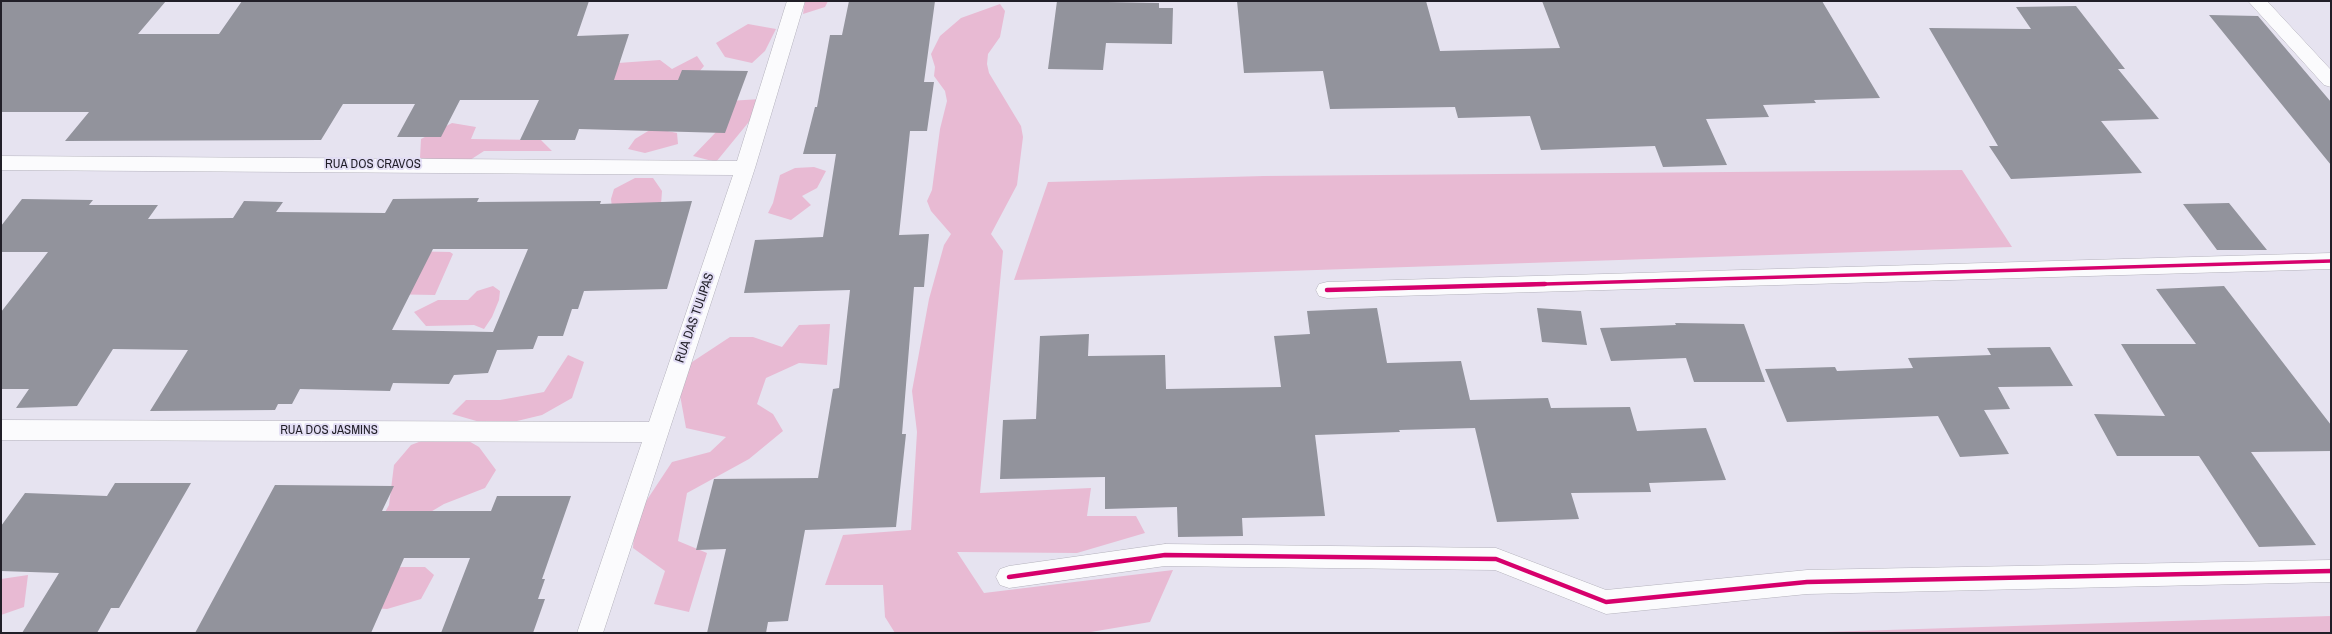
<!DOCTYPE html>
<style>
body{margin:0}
#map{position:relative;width:2332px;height:634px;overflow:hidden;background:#e6e3f0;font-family:"Archivo Narrow",sans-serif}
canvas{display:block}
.frame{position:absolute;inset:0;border:2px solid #211f28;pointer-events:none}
</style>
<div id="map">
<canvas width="2332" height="634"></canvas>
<div class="frame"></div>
</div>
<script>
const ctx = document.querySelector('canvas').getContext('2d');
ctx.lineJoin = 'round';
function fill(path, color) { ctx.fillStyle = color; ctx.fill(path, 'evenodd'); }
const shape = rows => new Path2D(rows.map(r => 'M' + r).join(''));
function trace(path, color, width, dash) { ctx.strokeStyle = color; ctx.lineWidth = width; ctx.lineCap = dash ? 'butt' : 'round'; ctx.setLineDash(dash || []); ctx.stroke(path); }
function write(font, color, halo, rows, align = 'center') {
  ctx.font = font + ' "Archivo Narrow",sans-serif'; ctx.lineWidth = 4; ctx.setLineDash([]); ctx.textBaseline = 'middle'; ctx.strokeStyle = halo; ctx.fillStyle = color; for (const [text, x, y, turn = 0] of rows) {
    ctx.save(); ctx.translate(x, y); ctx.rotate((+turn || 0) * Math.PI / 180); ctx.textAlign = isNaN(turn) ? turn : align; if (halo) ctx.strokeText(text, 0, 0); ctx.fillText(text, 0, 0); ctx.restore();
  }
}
fill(shape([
 [805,1,828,1,825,7,803,14],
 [1000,4,1005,11,1000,37,988,54,987,64,989,73,1021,126,1023,137,1017,185,991,234,1003,251,980,493,1091,488,1087,516,1136,516,1145,533,1077,553,957,552,984,593,1173,570,1150,622,1085,633,895,633,885,617,883,585,825,585,843,535,911,530,917,432,912,391,929,299,944,245,951,234,931,211,927,201,932,190,940,129,947,101,945,91,934,76,935,67,931,54,940,36,961,18],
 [748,24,776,29,765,51,752,63,725,57,716,43],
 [697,56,704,66,688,85,654,99,604,76,618,63,660,60,672,69],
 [761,99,757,112,716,162,693,156,718,130,728,101],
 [452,123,476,127,471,139,541,140,552,151,484,151,467,162,445,162,420,158,421,139],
 [653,128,677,133,678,144,645,153,628,149,635,139],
 [814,167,826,171,817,188,802,196,811,205,791,220,768,213,773,203,780,175,795,168],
 [1962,170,2012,247,1014,280,1048,182,1264,176],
 [635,178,653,178,662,191,661,205,612,208,611,199,614,189],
 [401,251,450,252,453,254,435,295,378,294],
 [493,286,500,291,499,300,492,317,484,329,474,325,426,326,414,312,438,300,468,300,477,291],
 [830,324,827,365,799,363,766,378,757,404,773,414,783,431,749,459,687,493,678,541,707,553,689,612,654,604,665,571,633,548,635,518,672,462,710,452,726,437,686,428,678,384,689,364,730,337,753,337,782,347,799,325],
 [568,355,584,362,572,398,542,415,517,421,480,422,452,414,466,400,500,400,544,392],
 [460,436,479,447,496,470,485,488,444,504,417,520,379,523,389,505,394,465,411,445,432,437],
 [402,567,425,567,434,575,421,599,387,609,356,607,383,569],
 [28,575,24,607,1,615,1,579],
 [2331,616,2331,633,1792,633]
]), '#e8bad3');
fill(shape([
 [1,1,166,1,138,34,219,34,242,1,589,1,577,36,629,34,614,80,678,80,682,70,748,71,725,133,579,129,575,140,520,140,539,100,460,100,441,137,397,137,415,104,343,104,321,140,65,141,89,112,1,112],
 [849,1,935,1,924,82,934,82,927,131,910,131,899,235,929,234,924,287,914,287,902,434,906,434,896,527,805,530,788,621,768,622,766,633,707,633,726,549,696,550,714,479,818,478,833,389,839,388,850,290,744,293,755,240,823,237,836,154,803,154,815,107,817,107,830,35,842,35],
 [1057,1,1159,3,1159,8,1173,8,1172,44,1106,43,1103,70,1048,69],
 [1237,1,1426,1,1440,51,1560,48,1542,1,1822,1,1880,98,1814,100,1816,103,1763,105,1769,117,1706,119,1727,165,1663,167,1655,146,1541,150,1530,116,1458,118,1455,107,1330,109,1323,71,1244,73],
 [2076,6,2125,69,2118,69,2159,119,2101,121,2142,173,2011,179,1989,146,1998,146,1929,28,2031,29,2016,7],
 [2209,15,2258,16,2331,102,2331,165],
 [479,198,477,202,601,201,600,204,692,201,667,289,584,291,578,309,572,309,563,336,538,336,533,349,497,350,488,373,454,375,449,384,393,383,390,391,300,389,292,404,278,404,275,410,150,411,188,350,113,349,77,406,16,408,29,389,1,389,1,312,48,252,1,252,1,226,22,199,93,200,89,205,158,205,148,219,233,218,244,201,283,202,276,212,385,213,393,199],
 [433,249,528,249,493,332,392,330],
 [2229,203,2267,250,2217,250,2183,204],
 [2224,286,2331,425,2331,451,2251,452,2316,545,2259,547,2199,456,2117,456,2094,414,2165,416,2121,344,2196,344,2156,289],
 [1377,308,1387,363,1461,361,1470,400,1548,398,1551,408,1630,407,1637,431,1706,428,1726,480,1649,483,1651,492,1571,493,1579,519,1497,522,1475,428,1399,430,1400,432,1315,435,1325,516,1242,518,1243,536,1178,537,1177,507,1105,509,1105,477,1000,479,1003,420,1036,419,1040,336,1089,334,1088,356,1165,355,1166,389,1281,387,1274,336,1310,334,1307,311],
 [1537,308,1581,311,1587,345,1542,342],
 [1675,323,1744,324,1765,382,1694,382,1686,358,1611,361,1600,328,1676,325],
 [2050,347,2073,386,1998,387,2010,409,1984,410,2009,454,1960,457,1938,416,1787,422,1765,369,1835,367,1837,371,1913,368,1908,358,1991,355,1987,348],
 [115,483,191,483,119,608,111,608,97,633,22,633,59,573,1,571,1,526,25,493,107,496],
 [275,485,394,486,382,511,491,511,497,496,571,496,542,579,545,579,538,599,545,599,533,633,441,633,470,558,404,558,371,633,195,633]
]), '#92939c');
const minor = shape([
 [787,1,805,1,755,168,603,633,577,633,642,442,1,440,1,420,649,422,733,175,1,170,1,156,737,161,787,1],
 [2248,1,2267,1,2331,70,2331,87,2324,85,2248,1],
 [2331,253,2331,269,1327,298,1319,296,1316,290,1319,284,1327,282,2331,253],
 [1165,544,1496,548,1606,590,1807,570,2331,560,2331,582,1807,594,1606,614,1495,570,1165,566,1009,588,1000,585,996,577,1000,569,1009,566,1165,544]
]);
trace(minor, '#b4b2bc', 1);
fill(minor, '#fbfbfd');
trace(shape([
 [1511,285,2331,261]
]), '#d6006c', 3.5);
trace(shape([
 [1327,290,1545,284],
 [1009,577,1165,555,1496,559,1606,602,1807,582,2331,571]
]), '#d6006c', 4.5);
write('13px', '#211f28', '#e3def5', [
 ["RUA DOS CRAVOS",373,165],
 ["RUA DAS TULIPAS",695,318,-71],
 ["RUA DOS JASMINS",329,431]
]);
</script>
